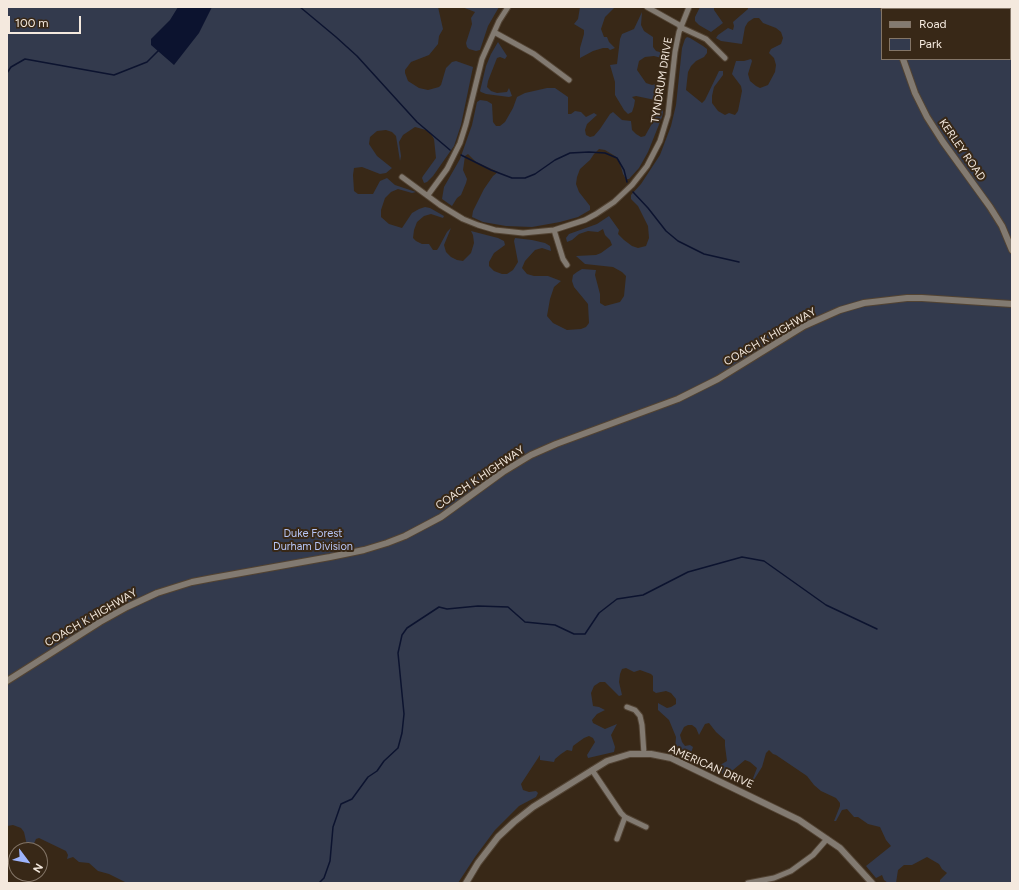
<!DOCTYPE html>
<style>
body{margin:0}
#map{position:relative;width:1019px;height:890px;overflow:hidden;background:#382817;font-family:Figtree,sans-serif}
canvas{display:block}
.frame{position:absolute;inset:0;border:8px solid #f4e9de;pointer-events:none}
.legend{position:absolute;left:881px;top:8px;width:130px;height:52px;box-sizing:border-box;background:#382817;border:1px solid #837567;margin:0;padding:5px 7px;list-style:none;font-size:12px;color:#f4e9de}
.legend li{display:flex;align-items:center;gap:8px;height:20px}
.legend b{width:20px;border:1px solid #837567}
.north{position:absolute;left:8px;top:842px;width:40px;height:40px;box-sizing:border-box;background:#382817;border:1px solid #837567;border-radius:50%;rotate:122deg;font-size:11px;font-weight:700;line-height:16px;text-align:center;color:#f4e9de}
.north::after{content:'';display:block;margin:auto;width:14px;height:18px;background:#9db4fd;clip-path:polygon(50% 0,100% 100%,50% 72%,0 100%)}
.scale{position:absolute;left:8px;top:16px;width:73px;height:18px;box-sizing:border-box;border:2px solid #f4e9de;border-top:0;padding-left:5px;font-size:12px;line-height:14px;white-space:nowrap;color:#f4e9de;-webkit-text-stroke:3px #382817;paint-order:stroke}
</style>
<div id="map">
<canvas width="1019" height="890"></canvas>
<div class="frame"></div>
<ul class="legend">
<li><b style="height:5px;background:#827a71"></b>Road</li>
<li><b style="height:11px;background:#333a4d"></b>Park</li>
</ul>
<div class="north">N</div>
<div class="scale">100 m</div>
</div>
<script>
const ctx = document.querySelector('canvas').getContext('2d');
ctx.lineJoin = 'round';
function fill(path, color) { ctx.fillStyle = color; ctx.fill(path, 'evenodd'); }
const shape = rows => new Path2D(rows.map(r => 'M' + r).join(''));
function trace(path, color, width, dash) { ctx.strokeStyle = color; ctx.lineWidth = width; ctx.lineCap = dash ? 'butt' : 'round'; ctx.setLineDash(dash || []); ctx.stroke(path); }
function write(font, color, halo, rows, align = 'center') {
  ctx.font = font + ' Figtree,sans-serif'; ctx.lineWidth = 4; ctx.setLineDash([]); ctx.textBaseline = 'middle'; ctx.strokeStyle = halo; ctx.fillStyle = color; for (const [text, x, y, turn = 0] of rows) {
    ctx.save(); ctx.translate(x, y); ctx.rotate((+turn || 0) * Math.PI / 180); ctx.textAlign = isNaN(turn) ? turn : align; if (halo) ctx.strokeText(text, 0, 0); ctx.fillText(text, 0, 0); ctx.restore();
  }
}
fill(shape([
 [7,7,438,7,443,29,439,36,438,44,429,55,411,62,405,70,405,73,408,81,419,88,428,90,439,87,441,85,446,68,452,62,456,61,473,67,461,125,454,146,433,176,427,182,424,183,422,178,423,176,436,158,434,139,431,134,426,130,415,127,403,135,399,142,401,156,400,161,396,136,392,132,386,130,377,131,370,137,369,144,377,156,392,168,386,173,380,174,362,167,354,168,353,175,354,191,358,194,373,194,380,181,387,178,395,185,416,192,412,193,398,189,391,192,385,198,381,210,381,217,389,224,402,228,412,213,419,209,425,207,430,208,444,216,443,218,431,214,424,216,417,222,414,230,413,238,416,241,422,244,429,244,433,250,437,250,439,247,447,232,451,228,444,245,446,252,451,257,457,260,463,261,471,253,474,243,473,235,471,231,498,238,504,241,505,245,494,253,489,262,489,266,494,271,502,274,507,274,513,270,518,262,514,241,515,238,532,240,545,243,550,246,551,251,542,248,535,250,525,261,522,268,527,274,534,276,548,276,561,281,554,287,550,299,547,316,553,323,567,330,581,329,586,327,589,323,588,304,574,287,572,281,573,275,577,272,582,269,596,270,595,275,600,294,600,303,605,306,620,302,624,296,626,276,622,272,613,267,585,264,576,256,596,255,601,253,612,245,610,240,605,235,603,229,598,232,588,231,579,234,572,240,567,242,566,238,569,234,597,224,609,216,619,230,618,234,624,240,632,246,638,248,646,246,649,238,648,226,638,206,631,199,631,195,641,184,660,155,671,126,676,105,682,48,685,39,687,37,690,38,703,46,707,49,707,53,704,57,696,61,691,66,688,72,686,90,702,103,705,100,719,71,723,71,723,75,714,87,712,96,712,103,718,111,725,115,729,113,735,115,738,111,742,91,741,86,732,74,736,61,744,61,751,59,752,61,748,74,750,81,756,86,760,88,768,85,775,72,776,65,774,58,769,53,771,49,781,44,783,38,781,32,776,28,763,23,759,18,754,18,748,22,745,27,742,44,721,41,716,38,718,35,728,28,733,30,734,26,733,22,748,9,748,7,1012,7,1012,883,940,883,940,880,947,873,942,869,939,864,927,857,912,865,904,865,898,870,896,883,888,883,884,880,882,875,876,878,866,866,891,846,886,840,880,827,868,824,858,817,854,817,847,809,842,810,836,821,834,821,840,806,840,803,836,798,821,791,814,785,807,776,776,755,773,754,769,750,766,753,762,767,750,786,757,768,750,762,745,760,727,775,715,771,715,768,727,761,725,746,725,740,716,732,709,723,705,724,699,735,696,728,692,725,688,725,684,727,680,735,682,742,685,746,690,745,693,747,690,756,686,756,679,753,675,750,676,737,669,720,658,710,658,703,667,708,671,707,676,704,676,699,671,693,666,691,656,693,653,691,653,676,651,674,640,670,634,672,626,668,622,669,620,674,619,682,622,695,619,696,605,682,600,682,594,686,591,693,593,706,599,707,605,710,597,714,592,720,593,723,605,729,617,724,611,735,615,747,614,752,588,758,587,755,595,742,593,738,589,736,584,738,577,743,573,746,572,751,567,750,561,754,555,759,554,762,540,760,540,755,521,784,523,790,529,792,536,791,538,793,536,797,519,806,495,830,475,857,458,883,127,883,109,874,98,871,89,863,79,862,73,857,67,859,68,855,66,851,39,838,36,839,31,850,28,850,24,832,21,828,13,825,7,826],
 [882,9,1010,9,1010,59,882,59],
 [462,7,499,7,488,26,480,50,476,51,469,49,467,47,466,43,472,24,471,18,475,12],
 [580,7,620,7,614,8,605,17,601,29,604,37,607,37,609,42,615,48,610,50,608,48,603,48,593,51,580,58,580,48,584,34,584,30,574,24,578,19],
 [700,7,714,7,714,10,723,23,711,32,699,25,695,21,695,17],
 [642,12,641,25,644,31,653,37,653,47,656,51,670,55,670,59,668,62,665,59,654,56,645,57,639,61,637,70,646,83,652,85,665,82,664,97,655,100,636,96,632,97,635,100,634,106,632,112,628,114,624,110,615,95,615,82,610,65,617,64,620,39,622,34,634,29],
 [498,42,507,56,505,59,500,57,497,58,488,81,487,87,491,91,497,93,507,92,509,88,512,96,509,97,486,94,481,92,480,91,486,66,491,54],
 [547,88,555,88,568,97,568,114,571,114,575,111,581,112,586,117,594,113,597,115,587,124,585,130,586,135,590,137,594,136,600,129,610,114,613,112,622,120,631,121,632,130,636,134,641,137,645,136,655,118,657,111,659,109,662,109,663,112,662,117,648,152,639,168,629,179,626,179,623,174,619,160,615,156,605,150,599,149,594,154,590,160,580,169,577,177,576,184,579,192,590,206,590,210,578,217,560,222,532,227,506,226,483,222,472,217,473,211,484,189,493,176,498,172,476,162,468,154,465,156,463,170,467,179,466,183,461,195,457,198,452,206,442,199,444,187,460,159,472,125,477,102,480,100,487,101,492,104,493,122,496,126,500,126,505,122,513,108,517,97,525,93]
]), '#333a4d');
fill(shape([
 [178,7,212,7,199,33,174,65,151,45,151,39,170,20]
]), '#0c132f');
trace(shape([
 [300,7,336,37,357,56,417,122,450,150],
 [7,73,11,67,25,59,114,75,147,62,159,50],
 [461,155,491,170,512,178,525,178,535,174,555,160,570,153,589,152,605,153,617,158,624,170,627,182],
 [633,192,648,208,666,231,678,241,704,254,739,262],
 [319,883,324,878,330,861,333,827,341,804,352,799,368,777,377,771,384,761,398,748,402,733,404,714,398,653,402,635,407,628,439,607,447,609,478,606,508,607,525,622,555,625,574,634,585,634,599,613,617,599,643,595,688,572,742,557,764,561,826,605,877,629]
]), '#0c132f', 1.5);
const minor = shape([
 [647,7,681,26],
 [680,27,706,39,725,58],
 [494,32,534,54,569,80],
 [402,177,440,205,463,219,478,225,495,230,523,233,554,230,585,220,596,214,614,202,632,185,647,166,660,141,668,115,675,52,679,32,689,7],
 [428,195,447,169,460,143,466,124,482,59,499,21,508,7],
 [554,230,563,259,567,265],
 [627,707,635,710,640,716,642,725,644,754],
 [592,770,621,813,625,817,646,827],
 [617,839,625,817],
 [748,883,774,878,791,871,813,855,827,839]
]);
const tertiary = shape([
 [884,7,884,9],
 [903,59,915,93,927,117,943,142,990,207,1002,226,1012,250],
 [7,681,100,622,127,607,157,593,192,582,213,578,330,557,364,550,387,543,405,536,441,517,503,472,531,455,556,444,678,399,718,379,804,326,840,310,864,303,907,298,922,298,1012,304],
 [466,883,478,863,498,837,514,822,533,807,607,761,630,754,651,754,671,758,799,820,840,848,872,883]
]);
trace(minor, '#524333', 7);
trace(tertiary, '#524333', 8);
trace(minor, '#827a71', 5);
trace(tertiary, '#827a71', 6);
write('11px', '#f4e9de', '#382817', [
 ["TYNDRUM DRIVE",662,80,-81],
 ["KERLEY ROAD",962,150,55],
 ["COACH K HIGHWAY",770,337,-30],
 ["COACH K HIGHWAY",480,478,-34],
 ["COACH K HIGHWAY",91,618,-30],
 ["AMERICAN DRIVE",711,767,24]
]);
write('11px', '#b6c5f5', '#382817', [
 ["Duke Forest",313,534],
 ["Durham Division",313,547]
]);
</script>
